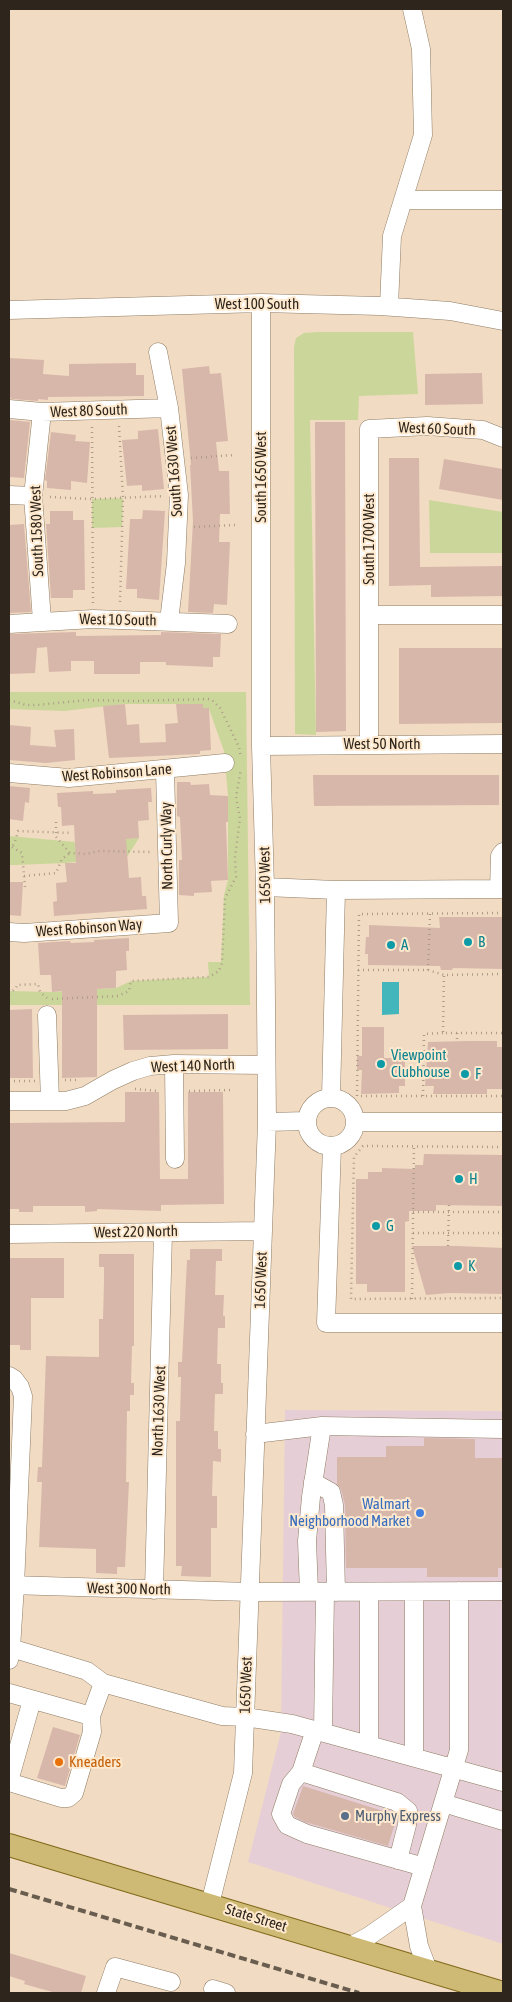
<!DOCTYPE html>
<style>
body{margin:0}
#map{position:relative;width:512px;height:2002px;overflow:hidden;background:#f1dbc2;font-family:"Asap Condensed",sans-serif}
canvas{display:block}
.frame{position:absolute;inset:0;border:10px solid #2e261c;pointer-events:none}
</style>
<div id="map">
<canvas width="512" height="2002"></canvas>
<div class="frame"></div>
</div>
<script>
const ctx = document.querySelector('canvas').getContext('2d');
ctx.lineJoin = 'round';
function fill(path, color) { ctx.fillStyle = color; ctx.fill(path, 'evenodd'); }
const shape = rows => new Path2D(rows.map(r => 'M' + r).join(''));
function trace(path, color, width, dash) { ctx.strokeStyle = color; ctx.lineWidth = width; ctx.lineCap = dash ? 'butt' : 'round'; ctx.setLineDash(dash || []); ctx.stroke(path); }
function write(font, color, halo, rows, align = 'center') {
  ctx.font = font + ' "Asap Condensed",sans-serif'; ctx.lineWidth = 4; ctx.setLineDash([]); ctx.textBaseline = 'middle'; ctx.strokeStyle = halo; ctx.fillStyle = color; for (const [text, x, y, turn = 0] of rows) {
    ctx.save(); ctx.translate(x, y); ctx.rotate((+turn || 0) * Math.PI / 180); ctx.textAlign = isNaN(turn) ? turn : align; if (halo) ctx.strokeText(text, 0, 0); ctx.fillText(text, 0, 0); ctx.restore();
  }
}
fill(shape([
 [285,1410,503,1411,503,1944,248,1862,281,1732]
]), '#e6ced7');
fill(shape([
 [318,332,413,332,418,394,359,396,358,420,310,420,316,735,295,734,294,347,296,338,304,333],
 [123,498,122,527,92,528,92,499],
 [429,500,503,512,503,553,430,553],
 [9,692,246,692,250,1005,9,1005,9,991,52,992,116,988,131,981,209,977,208,962,221,962,224,895,228,880,228,796,224,751,209,709,203,708,202,704,125,704,64,711,9,709],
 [9,836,75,842,139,838,127,857,65,863,16,865,9,865]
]), '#cbd79a');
fill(shape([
 [382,982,399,982,399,1014,382,1015]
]), '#43b6bc');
fill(shape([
 [9,358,44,360,43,374,69,376,69,364,136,363,136,375,144,375,144,396,48,397,48,400,38,399,38,401,12,399,9,397],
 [209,366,210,374,221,373,228,441,216,442,219,471,229,471,230,514,220,514,219,542,230,542,227,605,214,604,213,613,188,612,193,521,190,465,191,465,182,369],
 [482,373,483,404,425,405,425,374],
 [10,420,30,422,24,478,9,477],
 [315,422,345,422,346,731,316,732],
 [158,429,164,489,142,491,142,485,127,486,122,440,138,439,138,431],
 [51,432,76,435,75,441,90,442,87,483,71,481,71,490,47,488,47,481,45,480],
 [389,458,419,458,420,567,503,566,503,596,431,597,431,585,389,586],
 [444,459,503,469,503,500,439,489],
 [143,510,165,511,159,600,137,598,137,589,126,589,130,519,142,519],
 [50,511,73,511,73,520,84,520,85,590,73,590,73,598,51,598,46,524,50,524],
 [24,524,31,612,9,613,9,525],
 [76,632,76,636,161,635,161,632,221,634,220,657,213,657,213,667,166,665,166,662,140,662,140,674,94,674,94,661,71,661,71,671,49,672,47,647,37,648,35,673,9,674,9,634],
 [399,648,503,648,503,723,399,724],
 [125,704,127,725,139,724,140,743,166,742,165,724,178,723,176,704,203,704,203,708,209,708,211,750,200,751,200,754,109,758,103,706],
 [9,725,31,727,30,745,56,747,54,730,74,729,75,760,46,763,9,760],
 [313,775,499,775,499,805,314,806],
 [177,782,190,782,191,785,209,784,210,795,228,796,228,822,226,822,228,880,211,881,212,892,194,893,194,896,179,895,179,860,182,860,180,817,177,816],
 [9,786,30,788,29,803,25,802,23,821,9,819],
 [151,788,152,802,148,802,149,820,138,821,139,838,126,839,129,878,141,877,142,896,146,896,147,909,54,916,53,902,57,901,56,883,67,882,65,863,76,863,74,825,62,826,61,807,58,807,57,793,93,791,93,794,116,793,116,790],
 [9,882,23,882,21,916,9,915],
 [439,917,503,917,503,969,453,968,452,970,441,970,440,966,368,965,368,954,365,954,366,937,369,937,369,925,440,928],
 [129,938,129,951,126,951,127,970,116,971,116,988,97,989,97,1077,62,1078,62,991,52,992,51,975,40,975,38,943,70,941,71,943,94,942,94,940],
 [32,1009,33,1078,9,1078,9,1010],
 [228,1014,228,1049,124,1050,123,1015],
 [362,1027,384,1027,384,1058,405,1058,405,1086,399,1086,399,1093,361,1094,362,1070,357,1070,357,1056,362,1056],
 [468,1041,497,1041,497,1047,503,1047,503,1089,487,1089,487,1094,433,1094,434,1086,425,1086,428,1042],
 [125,1092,159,1092,160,1179,188,1179,188,1092,223,1092,224,1204,161,1205,161,1211,97,1209,97,1211,85,1212,85,1206,33,1206,33,1212,19,1212,19,1209,9,1209,9,1123,125,1122],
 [424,1154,503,1155,503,1206,436,1205,436,1211,409,1211,409,1221,405,1222,405,1292,367,1292,367,1284,356,1284,356,1179,368,1179,368,1172,382,1172,382,1168,415,1169,415,1165,423,1165],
 [412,1246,458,1246,503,1248,503,1294,449,1293,426,1295],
 [190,1249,222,1249,222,1261,216,1261,215,1295,224,1295,223,1316,225,1316,225,1328,218,1328,217,1364,221,1364,221,1383,223,1383,223,1394,215,1394,214,1431,218,1431,218,1449,221,1449,221,1462,213,1461,212,1496,217,1496,217,1528,211,1528,211,1577,181,1576,182,1566,176,1566,176,1421,180,1421,181,1377,178,1377,178,1362,182,1362,187,1260,190,1260],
 [99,1254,134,1254,134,1346,132,1346,131,1383,134,1383,134,1395,130,1395,130,1411,127,1411,126,1482,129,1482,125,1567,117,1567,117,1574,96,1573,96,1549,39,1547,42,1482,37,1482,38,1467,42,1467,46,1356,99,1357,99,1319,103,1319,104,1282,104,1267,99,1267],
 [9,1258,64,1258,64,1298,31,1298,31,1350,20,1350,20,1345,9,1345],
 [424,1438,475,1439,475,1458,503,1458,503,1568,498,1568,498,1577,427,1577,427,1568,346,1568,345,1505,341,1489,337,1484,337,1457,386,1457,386,1446,424,1446],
 [53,1727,80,1735,65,1786,37,1778],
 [303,1786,396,1815,397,1816,388,1846,305,1822,295,1817,293,1814],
 [9,1953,86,1976,81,1993,56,1993,24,1984,25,1981,9,1976]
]), '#d8b7ab');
const minor = shape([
 [403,200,503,200],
 [389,306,392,236,423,135,421,49,412,9],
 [9,310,261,303,380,306,450,311,503,321],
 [158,352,169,408,179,495,176,563,169,621],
 [9,409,42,412,169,408],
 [42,412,33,496,42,621],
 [9,495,33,496],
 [369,615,503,615],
 [9,624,93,619,228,624],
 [369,744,369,429,427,426,483,430,503,438],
 [261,746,503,744],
 [9,773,69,778,225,763],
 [265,887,336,890,503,889],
 [499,889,500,856,503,852],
 [9,932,24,933,169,923,165,770],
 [47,1015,50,1101],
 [174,1064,175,1159],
 [331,1097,336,890],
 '307 1122a24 24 0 1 1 48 0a24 24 0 1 1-48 0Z',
 [9,1101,66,1101,85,1096,113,1080,133,1071,150,1066,174,1064,265,1065],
 [267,1122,307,1121],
 [356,1122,503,1122],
 [332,1146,326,1323,503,1323],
 [9,1234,263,1231],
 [9,1376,14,1379,20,1387,23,1396,15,1586,11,1648,9,1660],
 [322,1426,503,1429],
 [255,1434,322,1426,311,1497,307,1541,309,1592],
 [313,1482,331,1492,334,1505,336,1592],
 [9,1585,250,1592,503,1591],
 [154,1590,163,1232],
 [369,1592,369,1745],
 [414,1592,414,1757],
 [11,1648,87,1671,103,1683],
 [9,1693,91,1716,103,1683,222,1716,245,1717,292,1724,503,1782],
 [315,1730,301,1772,291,1784,281,1814,287,1825,307,1834,424,1867],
 [323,1732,325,1592],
 [301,1772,397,1802,408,1811,407,1825,398,1860],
 [9,1781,32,1700],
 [9,1782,61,1798,68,1798,74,1793,92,1732,91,1716],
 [443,1803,503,1821],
 [210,1904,243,1773,267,1122,265,887,261,746,261,303],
 [412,1906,459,1750,459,1591],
 [349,1947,369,1936,412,1906,419,1946,428,1970],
 [213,1989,226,1993],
 [106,1993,115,1967,171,1982]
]);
const major = shape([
 [9,1845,503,1993]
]);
trace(minor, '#8f7c64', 19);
trace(major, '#816819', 24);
trace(shape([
 [119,426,123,498,120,603],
 [92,427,93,604],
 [191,458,234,455],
 [50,497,92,499,164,496],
 [194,527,235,525],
 [9,700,26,705,37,705,87,700,135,701,208,699,212,700,220,708,239,747,241,758],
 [56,822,56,837,70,853,86,854,100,851,151,852],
 [12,847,22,853,25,887],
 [9,848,12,847,15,842,18,831,72,833],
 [24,876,56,873,62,859,70,853],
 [503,913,359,914,357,1096,503,1096],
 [358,970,428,970,444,975],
 [428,970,430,914],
 [503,974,444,975,443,1033,503,1033],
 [9,994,16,988,17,985,38,984,40,992,47,998],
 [52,999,118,996,129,991,131,981,209,977,219,971,222,963,225,898,236,877,235,858,240,818,236,797,241,769],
 [457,1033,457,1042],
 [65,1080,77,1080],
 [9,1081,35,1081],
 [135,1089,159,1091],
 [189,1091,230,1090],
 [423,1096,424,1034,443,1033],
 [503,1147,363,1146,354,1157,351,1299,503,1298],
 [413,1212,503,1212],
 [413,1233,503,1233],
 [448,1246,449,1205],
 [412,1299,414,1146]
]), '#ad9c88', 2.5, [1, 4]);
trace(minor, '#fff', 18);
trace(major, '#ceba74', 22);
trace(shape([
 [9,1889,359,1993]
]), '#695d4f', 4, [8, 4]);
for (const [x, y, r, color] of [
 [468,942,5,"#0f9aa8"],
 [391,945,5,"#0f9aa8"],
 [381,1064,5,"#0f9aa8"],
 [465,1074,5,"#0f9aa8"],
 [459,1179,5,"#0f9aa8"],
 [376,1226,5,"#0f9aa8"],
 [458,1266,5,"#0f9aa8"],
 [420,1513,5,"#3f7fe0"],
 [59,1762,5,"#e8710a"],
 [345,1816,5,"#5c6f8a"]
]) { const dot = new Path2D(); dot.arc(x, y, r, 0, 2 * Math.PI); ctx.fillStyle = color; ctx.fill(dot); trace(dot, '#fee9ce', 2); }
write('15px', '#2e261c', '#fee9ce', [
 ["West 100 South",257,304],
 ["West 80 South",89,411,-2],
 ["West 60 South",437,429,2],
 ["South 1630 West",174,471,-94],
 ["South 1650 West",261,477,-90],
 ["South 1580 West",37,531,-92],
 ["South 1700 West",369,539,-90],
 ["West 10 South",118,620,1],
 ["West 50 North",382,744],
 ["West Robinson Lane",117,773,-4],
 ["North Curly Way",167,846,-91],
 ["1650 West",265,875,-91],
 ["West Robinson Way",89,928,-4],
 ["West 140 North",193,1066,-2],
 ["West 220 North",136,1232,-1],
 ["1650 West",261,1280,-88],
 ["North 1630 West",159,1411,-88],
 ["West 300 North",129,1589,1],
 ["1650 West",246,1685,-88],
 ["State Street",256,1918,17]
]);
write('15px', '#0d838f', '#fee9ce', [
 ["B",478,942],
 ["A",401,945],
 ["Viewpoint",391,1055],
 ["Clubhouse",391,1072],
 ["F",475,1074],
 ["H",469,1179],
 ["G",386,1226],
 ["K",468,1266]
], 'left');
write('15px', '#366cbe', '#fee9ce', [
 ["Walmart",410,1504],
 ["Neighborhood Market",410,1521]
], 'right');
write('15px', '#c56008', '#fee9ce', [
 ["Kneaders",69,1762]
], 'left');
write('15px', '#4e5e75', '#fee9ce', [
 ["Murphy Express",355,1816]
], 'left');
</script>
